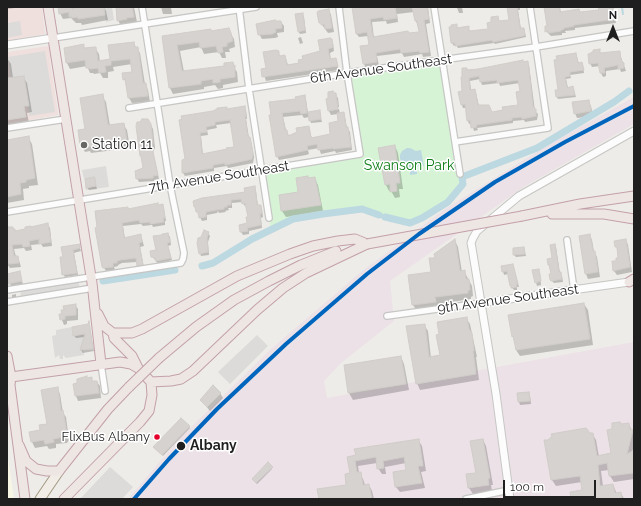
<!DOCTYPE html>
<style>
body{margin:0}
#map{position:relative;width:641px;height:506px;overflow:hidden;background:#eeece8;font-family:Raleway,sans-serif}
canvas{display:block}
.frame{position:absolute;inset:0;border:8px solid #1f1f1f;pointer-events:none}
.north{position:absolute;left:593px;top:8px;width:40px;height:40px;-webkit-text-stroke:3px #fff;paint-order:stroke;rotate:0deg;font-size:11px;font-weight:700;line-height:16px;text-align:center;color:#1f1f1f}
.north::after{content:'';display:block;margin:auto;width:14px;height:18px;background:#1f1f1f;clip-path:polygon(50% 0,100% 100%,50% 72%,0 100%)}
.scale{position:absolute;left:503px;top:480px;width:93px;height:18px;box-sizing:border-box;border:2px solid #1f1f1f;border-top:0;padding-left:5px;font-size:12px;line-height:14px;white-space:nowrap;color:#1f1f1f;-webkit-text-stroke:3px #fff;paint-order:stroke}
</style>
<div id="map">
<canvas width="641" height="506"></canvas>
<div class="frame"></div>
<div class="north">N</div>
<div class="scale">100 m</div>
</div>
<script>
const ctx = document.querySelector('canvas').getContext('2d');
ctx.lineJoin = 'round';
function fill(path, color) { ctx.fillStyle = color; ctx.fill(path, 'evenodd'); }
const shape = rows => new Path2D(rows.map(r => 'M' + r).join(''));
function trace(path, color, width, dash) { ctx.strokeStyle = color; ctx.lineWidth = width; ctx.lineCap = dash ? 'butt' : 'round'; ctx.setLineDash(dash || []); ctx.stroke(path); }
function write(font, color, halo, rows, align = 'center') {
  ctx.font = font + ' Raleway,sans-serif'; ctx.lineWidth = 3; ctx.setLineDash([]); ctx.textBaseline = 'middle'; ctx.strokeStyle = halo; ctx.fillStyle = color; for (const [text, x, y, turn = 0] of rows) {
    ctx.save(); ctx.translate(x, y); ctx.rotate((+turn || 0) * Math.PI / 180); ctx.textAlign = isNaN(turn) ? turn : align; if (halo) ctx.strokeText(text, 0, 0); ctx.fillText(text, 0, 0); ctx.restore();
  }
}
fill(shape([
 [7,7,42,7,45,34,7,41],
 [48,46,50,47,52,53,50,60,58,112,58,115,7,124,7,52]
]), '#efe0de');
fill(shape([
 [634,97,634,124,525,186,390,281,394,321,341,363,324,381,327,398,634,342,634,499,128,499,180,438,271,349,361,272,445,209,543,148]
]), '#ebe1e7');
fill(shape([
 [7,452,14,499,7,499]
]), '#f7f6e4');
fill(shape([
 [104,7,112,7,114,20,106,22],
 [20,21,22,35,7,38,7,23],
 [45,51,55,112,29,116,28,106,29,105,24,76,11,78,8,57],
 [106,166,109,187,86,190,85,188,96,186,95,178,94,177,91,177,91,179,84,179,82,170],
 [78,280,80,288,21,298,20,289],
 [72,327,73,335,91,333,92,341,85,342,81,350,83,350,84,355,66,358,63,355,63,359,60,359,59,355,55,358,52,336,56,335,56,330],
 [257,335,268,346,230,384,218,372],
 [110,467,133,487,122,499,80,499]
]), '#dcdbd9');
fill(shape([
 [442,59,463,184,448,202,422,218,410,223,394,220,362,209,323,214,293,219,271,230,261,171,360,154,347,73]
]), '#d7f3d6');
fill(shape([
 [407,148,410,148,416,151,421,150,424,166,418,166,417,169,417,174,410,175,410,168,406,168,405,163,403,163,400,159,400,155,402,151]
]), '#bcd8e0');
fill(shape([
 [7,7,23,7,7,9],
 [59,7,73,7,74,9,91,7,104,7,106,11,108,20,82,25,81,23,76,23,71,18,63,19,60,13],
 [120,7,134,7,137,22,129,23,129,25,121,26,118,20],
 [161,7,171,7,172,14,163,14],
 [353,7,428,7,430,23,426,24,431,56,423,57,422,54,404,57,402,53,377,56,379,66,366,68,364,64,361,47,370,46,368,36,359,37,356,33],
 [414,12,416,21,420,33,374,38,372,22,386,21,387,24,398,22,397,14],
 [454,7,462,7,463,13,459,13,457,8],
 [507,7,520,7,520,10,518,10,521,29,524,29,526,37,495,44,494,43,458,48,456,45,454,46,452,43,456,25,458,29,468,28,470,32,489,30,497,17,499,22,510,21],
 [544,7,560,7,561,13,580,13,600,11,599,7,613,7,616,23,575,28,575,30,565,31,566,33,562,33,562,35,551,36,546,31,548,27],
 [329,10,331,15,334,32,328,33,320,22],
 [302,14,304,17,306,33,300,34,298,31],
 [281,22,284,26,284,32,277,33,278,37,275,38,262,39,259,34],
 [228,29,234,39,235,47,229,49,230,52,225,52,226,58,222,58,219,52,204,54,201,47,180,51,184,72,226,67,232,64,237,72,238,82,223,85,223,88,218,89,215,85,204,87,204,89,173,94,170,88,163,37,210,30,212,32],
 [301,37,303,43,300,44,298,38],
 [331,40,333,43,334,51,330,53,331,60,336,59,339,70,266,81,262,69,267,69,278,52,280,56,285,56,288,65,300,63,321,52],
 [133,43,140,53,145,84,148,90,150,102,132,103,129,98,127,84,124,79,133,72,132,64,113,67,114,71,108,72,108,78,103,78,100,73,94,74,93,73,90,73,87,66,70,69,67,63,65,48,83,46,85,49,95,48,99,54,100,62,111,60],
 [599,50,601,54,619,52,626,71,621,72,620,69,606,71,606,76,603,77,601,73,600,66,592,67,590,63],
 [577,57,579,64,582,63,583,66,584,73,570,75,571,78,566,79,568,88,573,88,576,97,558,99,557,97,559,91,556,60],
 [7,58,11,64,13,78,23,77,27,83,32,112,27,113,29,123,7,127],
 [527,62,529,65,535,111,538,114,537,120,525,122,524,120,513,121,513,123,477,128,478,130,474,131,472,123,469,124,468,121,466,108,463,108,462,105,466,69,467,71],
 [480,79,482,85,499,83,500,86,520,83,521,92,519,105,492,113,479,106,476,93,475,90,471,90,470,81],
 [335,94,338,98,339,107,329,109],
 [102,96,106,102,110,126,123,124,127,130,130,148,91,153,90,151,85,152,81,145,86,130],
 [304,97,306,100,308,113,319,111,322,122,311,123,309,117,304,118,302,115,283,117,286,130,289,136,309,127,312,139,332,135,339,122,338,114,331,115,329,111,339,109,340,114,343,113,345,117,347,128,350,132,352,150,336,153,335,151,321,154,319,148,308,150,309,154,306,155,279,160,277,156,271,116],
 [588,101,591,106,593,116,577,118,575,113],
 [244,107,246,110,247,119,246,119,249,138,251,141,254,157,253,163,228,168,227,166,214,168,214,171,185,176,183,173,186,160,180,121,227,110],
 [231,123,235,147,203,155,201,136,208,135,207,130,217,128,216,125],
 [148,120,153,129,155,148,153,152,159,179,154,180,154,181,139,182,137,178,144,169,141,156],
 [28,137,32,144,38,185,29,186,29,188,23,189,24,200,7,203,7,208,7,141],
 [395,146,398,153,403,189,399,189,400,197,395,198,391,191,389,191,386,185],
 [94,179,97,189,89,190,87,187],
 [309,179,315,179,318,185,323,211,286,217,282,211,280,196,299,193],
 [255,188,256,191,258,206,260,206,262,209,263,217,261,218,262,228,249,231,249,234,243,235,241,232,240,225,248,224,249,217,247,206,245,206,242,202,232,203,232,208,228,208,229,210,225,211,226,212,219,213,218,211,217,213,207,215,207,220,202,221,195,207,246,192],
 [162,205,164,209,166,221,165,221,165,225,153,227,152,225,143,226,141,224,123,226,125,239,140,235,142,239,144,246,140,247,144,268,140,269,137,262,122,263,118,265,118,266,114,267,115,270,106,271,103,266,128,208,129,210],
 [47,224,50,228,52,246,43,247,41,244,31,245,32,250,26,251,24,248,14,249,16,257,18,257,21,267,10,268,7,264,7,229,15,232],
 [208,233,210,236,208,242,209,255,201,256,200,253],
 [163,234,168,234,170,237,171,245,168,246,172,260,158,264,152,256,157,251],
 [590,236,592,240,594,252,597,257,600,277,588,279,586,274,580,237],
 [626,240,628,245,632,272,617,275,614,271,620,259,615,242],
 [455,241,458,247,462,272,464,271,472,286,473,296,471,297,471,299,438,304,439,308,417,311,413,305,432,273,436,258],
 [79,245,81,251,74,253,78,275,65,277,63,274,64,258,62,248],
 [555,245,556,247,560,273,562,276,563,282,554,283,551,280,552,274,548,264,553,259],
 [524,248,526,256,516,257,514,255],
 [513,265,519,287,517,287,517,290,514,290,510,285,508,274,504,275,502,267],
 [538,270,540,273,541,285,537,286,533,271],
 [19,272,23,284,11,287,8,275],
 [16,294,16,297,12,297,12,295],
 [584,304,588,310,593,345,520,356,516,350,515,340,513,336],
 [75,305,78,309,78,320,67,321,67,324,64,325,60,315],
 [466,318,470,324,477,357,476,357,479,380,420,390,417,383,424,325,428,331,431,358,441,356],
 [89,324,94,351,83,353,81,350,85,337,76,338,74,335],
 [401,357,404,364,409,390,353,400,349,393,345,366],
 [83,378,91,378,93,382,97,382,100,386,101,398,78,401,76,396,74,385,83,379],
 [57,388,60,394,63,413,66,417,69,440,67,443,56,444,56,448,49,449,47,446,35,448,32,442,30,433,41,431,48,424],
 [220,393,223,398,210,411,201,400],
 [529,393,530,396,531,404,520,405,519,402],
 [628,424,634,433,634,446,632,452,634,451,634,479,614,482,610,476,609,470,601,471,603,486,613,485,617,494,621,493,624,499,571,499,571,498,583,491,582,482,556,486,552,480,590,434,592,434,596,440,599,457,612,454,621,425],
 [189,426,190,428,163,456,155,448],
 [418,440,422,446,426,471,421,472,425,488,400,492,396,487,407,470,406,463,385,467,386,474,382,474,378,468,377,463,358,466,359,473,363,479,365,485,369,485,372,491,374,499,320,499,348,486,351,474,348,458],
 [483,440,486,446,493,485,491,485,492,491,473,494,469,488,467,475,477,474],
 [272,468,272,469,257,484,253,480]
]), '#0003');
trace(shape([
 [622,7,623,14]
]), '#bcd8e0', 2);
trace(shape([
 [385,217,410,223,422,218,448,202,463,184,462,177,537,148,614,102,629,91],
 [202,266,213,263,252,239,293,219,323,214,362,209,379,215],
 [103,281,175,270]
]), '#bcd8e0', 7);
const building = shape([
 [58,7,71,7,72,9,82,7,104,7,105,15,78,19,78,17,71,18,71,16,69,17,69,12,59,14,58,7],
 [116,7,132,7,134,17,126,18,127,19,117,21,116,7],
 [352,7,395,7,397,18,384,20,383,17,370,19,373,37,408,31,409,33,419,32,417,21,415,21,412,7,427,7,429,19,424,20,429,52,420,53,419,51,401,53,400,49,376,53,377,62,363,64,360,46,369,45,367,32,356,34,352,7],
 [507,7,517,7,520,28,524,28,525,35,523,36,493,42,492,40,455,46,455,43,451,43,449,27,451,27,451,25,457,24,457,28,469,26,469,31,488,29,487,23,491,22,491,17,498,16,499,21,509,20,507,7],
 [544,7,559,7,560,12,579,9,580,12,599,10,598,7,613,7,615,19,574,25,574,26,564,28,564,29,561,30,561,31,548,33,548,31,545,32,545,26,547,26,544,7],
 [329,9,332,28,325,29,324,24,321,25,321,23,319,23,317,13,318,11,329,9],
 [303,13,305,30,298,32,295,14,303,13],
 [275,20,275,21,281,21,282,28,275,29,276,32,272,34,258,35,256,24,275,20],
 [229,28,231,33,233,41,227,43,227,46,222,47,223,52,218,53,216,46,200,48,199,42,177,45,182,71,224,66,224,63,233,62,234,66,235,65,235,77,220,79,220,82,213,83,213,79,201,81,201,84,169,88,162,36,211,29,211,31,229,28],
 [330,38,332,39,333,47,328,49,330,59,336,58,338,66,262,77,261,69,266,68,263,52,276,50,279,51,279,56,285,55,287,65,299,63,298,60,303,59,302,56,320,51,318,40,330,38],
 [134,42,135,47,138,47,143,83,146,83,148,96,128,98,125,79,123,80,122,73,132,72,130,59,111,61,111,65,105,66,106,72,99,73,98,68,90,69,89,68,86,68,85,60,66,63,64,48,84,44,84,48,95,47,96,47,98,61,110,59,108,45,134,42],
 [600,49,600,53,620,51,621,60,624,63,624,68,618,69,618,65,604,68,605,73,600,73,598,63,589,64,588,54,593,52,593,50,600,49],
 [576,53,578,63,582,62,584,70,570,72,570,76,565,77,567,88,573,86,575,95,556,97,555,90,558,90,554,60,557,59,556,56,576,53],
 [523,60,523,62,528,61,533,106,535,109,536,109,536,116,522,119,522,117,512,118,512,120,476,125,477,127,471,128,470,120,467,121,465,104,461,105,458,92,462,91,461,77,462,77,462,68,467,68,467,70,478,69,523,60],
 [479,76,480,82,497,80,497,83,518,80,520,91,516,92,518,105,502,107,503,110,492,112,489,105,478,105,475,89,470,90,469,78,479,76],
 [24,76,29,106,24,106,26,117,7,120,7,78,24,76],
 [333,91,334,93,336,93,338,109,328,111,326,99,328,98,328,92,333,91],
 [103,94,108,125,124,123,127,141,87,147,86,145,80,146,78,130,85,129,80,98,103,94],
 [305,95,307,113,301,114,300,111,282,113,285,130,287,130,288,136,297,132,296,128,309,126,311,138,330,134,329,123,338,121,337,113,344,112,346,127,348,127,351,147,333,149,333,148,318,150,317,144,307,146,308,150,303,151,276,157,269,115,271,115,269,102,296,99,295,97,305,95],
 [589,100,591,111,574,114,572,102,589,100],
 [245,106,246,116,245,116,248,137,250,137,253,153,252,159,225,165,225,163,213,165,213,168,182,173,182,160,185,159,179,120,182,119,181,116,213,111,217,109,217,108,227,107,227,109,245,106],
 [230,120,234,147,226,148,227,149,202,154,200,133,207,132,206,127,215,125,215,122,230,120],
 [320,110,321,119,309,121,308,112,320,110],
 [142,119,148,119,151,124,153,143,152,147,158,175,153,176,153,178,136,179,135,171,143,168,141,156,140,156,136,126,137,122,140,122,142,119],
 [29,136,35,178,26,180,26,182,20,183,21,194,7,197,7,140,29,136],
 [395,145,400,183,396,183,397,191,390,192,390,184,385,185,378,148,395,145],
 [308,176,308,178,315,177,321,205,281,211,279,195,298,192,296,178,308,176],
 [94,177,95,178,96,186,86,188,85,179,94,177],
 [255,186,257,205,261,205,262,213,260,214,261,225,247,228,248,231,240,232,239,225,247,223,246,217,248,217,245,203,242,204,241,199,231,200,231,205,227,205,227,207,224,207,224,209,216,210,216,209,216,210,206,212,206,217,199,218,198,212,196,212,195,207,194,207,193,201,202,198,245,192,244,188,255,186],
 [158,203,158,205,163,204,165,218,163,218,164,222,150,224,150,222,140,223,139,220,122,223,124,238,141,234,142,242,139,243,143,265,137,266,136,258,120,260,117,261,117,263,113,263,113,267,103,268,102,267,95,228,97,227,95,211,128,207,128,209,158,203],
 [48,223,51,242,39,244,39,239,29,241,30,246,23,247,22,244,12,245,14,256,18,256,19,263,7,264,7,227,13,227,13,229,15,229,15,231,25,229,25,227,31,226,31,227,48,223],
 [204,230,209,232,207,238,208,252,199,254,197,243,198,238,201,237,204,230],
 [168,233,170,242,167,243,171,258,156,261,155,258,151,257,150,251,156,250,153,236,162,235,162,234,168,233],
 [590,234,593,251,595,251,598,272,585,274,579,236,590,234],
 [455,239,460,271,465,270,466,279,469,279,470,290,468,290,468,293,435,297,436,302,412,305,408,275,431,272,429,258,435,258,434,254,455,239],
 [626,239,630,267,613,271,612,261,616,261,616,258,618,258,617,247,615,247,614,241,626,239],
 [80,244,80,248,73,250,77,273,62,275,60,257,63,257,61,247,80,244],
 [555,244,559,272,561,272,562,279,551,281,550,280,549,274,551,274,549,264,548,265,547,259,552,258,550,245,555,244],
 [524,247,525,254,513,255,513,248,524,247],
 [513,264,518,284,516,284,517,287,511,288,511,285,510,286,507,271,502,272,501,266,513,264],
 [539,269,541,281,535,283,532,270,539,269],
 [20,271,22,281,8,284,7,274,20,271],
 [584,303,590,339,516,350,513,336,512,337,508,315,584,303],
 [76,304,76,315,65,316,65,319,60,320,59,314,62,314,61,310,64,310,63,306,76,304],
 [467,317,469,329,472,333,474,351,473,351,476,374,416,384,406,326,425,324,429,357,440,355,436,335,439,334,437,322,467,317],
 [89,321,93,349,80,350,85,334,73,336,72,327,88,324,89,321],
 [401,356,406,384,348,393,344,365,401,356],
 [87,376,87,378,92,377,92,381,97,381,99,393,75,396,73,384,77,383,77,379,87,376],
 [213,385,221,393,207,407,200,400,213,385],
 [58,387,61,411,63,410,67,434,64,437,53,439,54,442,45,444,44,440,31,442,29,432,40,430,39,425,47,424,41,390,58,387],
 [529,392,530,401,518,402,517,393,529,392],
 [181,418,190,426,162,455,153,447,181,418],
 [620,422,621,424,629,423,630,429,633,430,627,454,634,450,634,473,609,476,607,463,598,465,600,486,613,484,615,493,621,492,622,499,571,499,570,492,582,490,580,476,551,480,544,440,548,440,552,436,551,434,586,428,590,433,593,433,597,456,611,453,607,430,612,429,612,423,620,422],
 [419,439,423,466,418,466,422,483,395,487,393,472,406,470,404,457,383,461,384,468,377,469,376,457,355,461,357,472,361,472,363,485,369,484,372,499,319,499,317,489,346,485,345,474,350,473,347,457,356,455,354,449,419,439],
 [483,439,490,478,488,479,489,485,468,488,466,474,476,473,470,441,483,439],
 [268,462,273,467,256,483,252,479,268,462]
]);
fill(building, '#d5d2cf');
trace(building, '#d1cdc9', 1);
const minor = shape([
 [239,7,249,89,269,218],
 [434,7,460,174],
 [53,38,256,7],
 [129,108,347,73,536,47,634,31],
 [7,128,66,119],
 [455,142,548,128,530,7],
 [7,212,360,154,347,73,339,7],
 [567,240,574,290],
 [7,290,181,263,183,259,184,253,170,185,142,7],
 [7,302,93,288],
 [387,316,481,303],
 [101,364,105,391],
 [466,499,509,490]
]);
const tertiary = shape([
 [7,45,53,38],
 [481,303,629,282],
 [510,499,496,394,472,248,471,243,473,238,477,231,519,196,634,131]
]);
const primary = shape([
 [40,499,59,471]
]);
const trunk = shape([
 [48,7,92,283,101,364],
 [552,214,604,214,634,219],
 [522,216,580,204,634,196],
 [629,282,634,279],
 [98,314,104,326,113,333,132,333,142,329,237,276,290,254,313,246,338,241,355,239,367,244],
 [113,333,114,338,132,356,138,368],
 [7,356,11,377,10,385,25,499],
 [159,358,196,327,234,300,269,281,301,265,336,251],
 [11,377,120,362,131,364,138,368,151,382,171,381,181,379,193,371,257,310,283,288,306,273,367,244],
 [19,445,26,461,36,469,47,471,59,471,108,409,129,387],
 [64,499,140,422,149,411,152,395,151,382]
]);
trace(minor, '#c6c6c4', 8);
trace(tertiary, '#c6c6c4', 9);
trace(primary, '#a49a84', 11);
trace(trunk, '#c3a0aa', 11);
trace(minor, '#fcfcfc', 5.5);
trace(tertiary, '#fcfcfc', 7);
trace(primary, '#f1ece5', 9);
trace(trunk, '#eee6e3', 9);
trace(shape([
 [619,113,634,104]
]), '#cbcbca', 2, [8, 8]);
const trunkBridge = shape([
 [367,244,522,216],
 [129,387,159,358]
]);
trace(trunkBridge, '#c3a0aa', 11, []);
trace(trunkBridge, '#eee6e3', 9);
trace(shape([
 [134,499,169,459,217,409,286,344,367,274,419,234,495,182,565,142,634,106]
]), '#0065bd', 4);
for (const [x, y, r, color] of [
 [84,145,4,"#676765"],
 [157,437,3.5,"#e4002b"],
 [181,446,5,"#1f1f1f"]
]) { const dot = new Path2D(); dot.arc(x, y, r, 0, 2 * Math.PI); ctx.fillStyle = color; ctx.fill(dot); trace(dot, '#fff', 1.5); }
write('13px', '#1f1f1f', '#fff', [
 ["FlixBus Albany",150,437]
], 'right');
write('14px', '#1f1f1f', '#fff', [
 ["6th Avenue Southeast",381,69,-8],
 ["7th Avenue Southeast",219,177,-9],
 ["9th Avenue Southeast",508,299,-8]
]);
write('14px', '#1f1f1f', '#fff', [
 ["Station 11",92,145]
], 'left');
write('14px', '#0e7d17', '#fff', [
 ["Swanson Park",409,166]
]);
write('bold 14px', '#1f1f1f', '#fff', [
 ["Albany",190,446]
], 'left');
</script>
